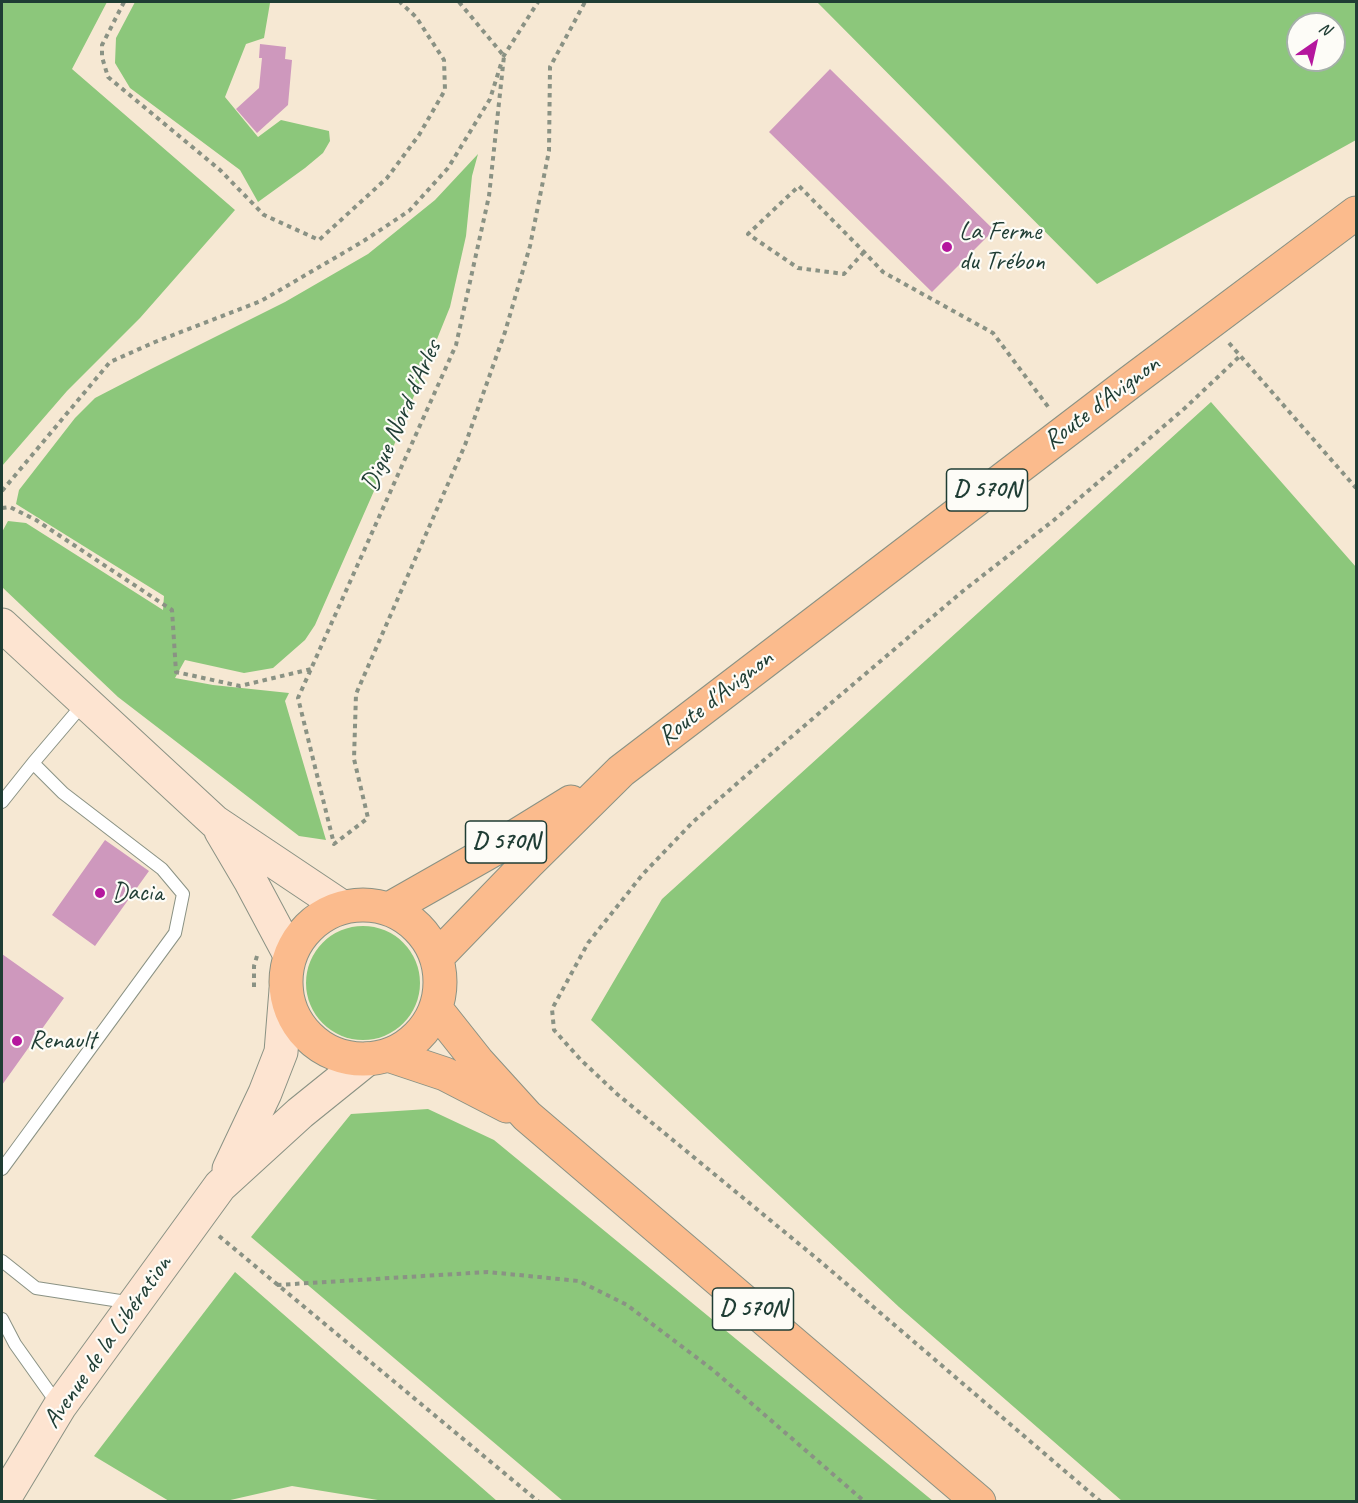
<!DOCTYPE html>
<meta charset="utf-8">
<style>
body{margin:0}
#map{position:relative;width:1358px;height:1503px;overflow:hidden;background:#f6e8d3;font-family:Caveat,sans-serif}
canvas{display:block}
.frame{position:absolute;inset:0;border:3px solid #1f3d34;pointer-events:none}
.north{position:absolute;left:1286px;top:12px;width:60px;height:60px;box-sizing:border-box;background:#fdfcf7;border:2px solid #a4b0a9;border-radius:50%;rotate:34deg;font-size:16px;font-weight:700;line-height:24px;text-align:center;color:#1f3d34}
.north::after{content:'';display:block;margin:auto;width:21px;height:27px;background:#b5179e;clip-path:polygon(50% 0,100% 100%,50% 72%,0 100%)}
</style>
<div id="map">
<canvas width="1358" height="1503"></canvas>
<div class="frame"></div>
<div class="north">N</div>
</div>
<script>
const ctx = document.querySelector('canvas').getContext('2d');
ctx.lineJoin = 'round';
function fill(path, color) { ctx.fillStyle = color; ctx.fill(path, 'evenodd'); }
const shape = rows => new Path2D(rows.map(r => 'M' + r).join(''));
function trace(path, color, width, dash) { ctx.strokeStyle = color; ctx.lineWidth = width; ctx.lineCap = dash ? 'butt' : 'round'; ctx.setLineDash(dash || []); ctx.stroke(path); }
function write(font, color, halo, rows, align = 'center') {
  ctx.font = font + ' Caveat,sans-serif'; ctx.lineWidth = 4.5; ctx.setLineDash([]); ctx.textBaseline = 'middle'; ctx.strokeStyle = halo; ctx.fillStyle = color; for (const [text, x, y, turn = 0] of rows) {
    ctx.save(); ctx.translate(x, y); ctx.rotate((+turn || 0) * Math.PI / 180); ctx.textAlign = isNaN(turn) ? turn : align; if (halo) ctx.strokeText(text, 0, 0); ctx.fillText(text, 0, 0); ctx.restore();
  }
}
fill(shape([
 [2,2,107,2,72,69,235,210,140,318,67,391,2,466],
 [135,2,268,2,270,3,264,38,246,44,225,97,258,137,281,120,329,131,330,141,323,153,305,168,258,202,240,170,130,88,115,63,116,38],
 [817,2,1356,2,1356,140,1097,284],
 [1298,24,1334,24,1334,60,1298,60],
 [478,154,472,176,466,236,450,307,392,450,315,625,305,640,273,668,244,673,185,660,175,678,213,685,289,693,285,701,326,840,299,836,118,697,2,587,2,532,8,521,26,523,163,610,164,596,16,504,19,490,75,418,95,398,151,369,285,302,368,254,435,200],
 [1211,402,1356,567,1356,1501,1122,1501,899,1307,591,1020,662,899],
 '306 983a57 57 0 1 1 114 0a57 57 0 1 1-114 0Z',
 [428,1109,494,1140,933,1501,563,1501,251,1237,351,1114],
 [235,1272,497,1501,384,1501,292,1486,226,1501,169,1501,94,1456]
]), '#8cc77b');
fill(shape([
 [260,44,286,47,285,59,292,60,288,105,257,133,236,109,259,88,262,58,259,58],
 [830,69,994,230,932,292,769,132],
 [105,840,149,871,95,946,52,915],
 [2,954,64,998,2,1085]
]), '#ce98bd');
const lane = shape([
 [2,802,33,763],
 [2,1169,175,933,183,894,162,869,63,793,33,763,84,703],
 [2,1261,36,1288,133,1303],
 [2,1319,15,1344,59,1406]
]);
const secondary = shape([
 [2,625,215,822,342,907],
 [221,831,251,882,290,955],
 [229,1169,265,1093,281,1052,286,990],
 [2,1502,60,1406,220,1186,300,1113,367,1059]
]);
const primary = shape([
 '286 982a77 77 0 1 1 154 0a77 77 0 1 1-154 0Z',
 [389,909,498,847,571,802],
 [437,957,528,863,621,771,1129,383,1356,213],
 [436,1009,478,1062,527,1116,979,1502],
 [388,1055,445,1074,507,1106]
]);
trace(lane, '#8a9284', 14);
trace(secondary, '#8a9284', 35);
trace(primary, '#8a9284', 35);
trace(shape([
 [124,2,102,45,102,57,108,77,220,170,264,215,319,240,387,178,419,135,445,90,444,60,416,17,400,2],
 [459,2,504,56,489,196,456,345,298,698,334,844,368,818,354,759,356,694,465,445,505,332,530,246,549,151,550,67,585,2],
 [503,57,538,2],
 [864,252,844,274,798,268,748,234,799,186,864,252,883,272,993,333,1049,408],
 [1229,343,1356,488],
 [2,491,110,362,155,342,261,301,362,242,409,211,448,168,490,99,501,64],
 [2,508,10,507,36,520,172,610,176,672,240,686,311,669],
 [254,987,254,966,257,956],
 [219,1236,539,1502],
 [277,1285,488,1272,579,1281,627,1305,713,1370,865,1502],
 [1101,1502,821,1262,617,1094,580,1059,554,1030,552,1009,588,943,643,874,693,822,757,766,963,591,1054,520,1185,408,1240,356]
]), '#8a9284', 4, [4.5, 4.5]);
trace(lane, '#fff', 12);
trace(secondary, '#fde4d1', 33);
trace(primary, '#fbbb8d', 33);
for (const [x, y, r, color] of [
 [947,247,6,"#b5179e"],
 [100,893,6,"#b5179e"],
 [17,1041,6,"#b5179e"]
]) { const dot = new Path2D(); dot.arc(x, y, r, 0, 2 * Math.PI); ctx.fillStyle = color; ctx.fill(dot); trace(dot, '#fdfcf7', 2); }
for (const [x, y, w] of [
 [987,490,81],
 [506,842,81],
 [753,1309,81]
]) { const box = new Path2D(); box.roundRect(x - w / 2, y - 21, w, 42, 4.5); ctx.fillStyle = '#fdfcf7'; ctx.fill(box); trace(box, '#1f3d34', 1.5); }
write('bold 24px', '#1f3d34', null, [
 ["D 570N",987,490],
 ["D 570N",506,842],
 ["D 570N",753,1309]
]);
write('26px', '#1f3d34', '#fdfcf7', [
 ["La Ferme",959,232],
 ["du Trébon",959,262],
 ["Dacia",112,893],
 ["Renault",29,1041]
], 'left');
write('26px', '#1f3d34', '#fdfcf7', [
 ["Route d'Avignon",1102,403,-37],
 ["Digue Nord d'Arles",402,416,-66],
 ["Route d'Avignon",716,698,-38],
 ["Avenue de la Libération",108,1342,-55]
]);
</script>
